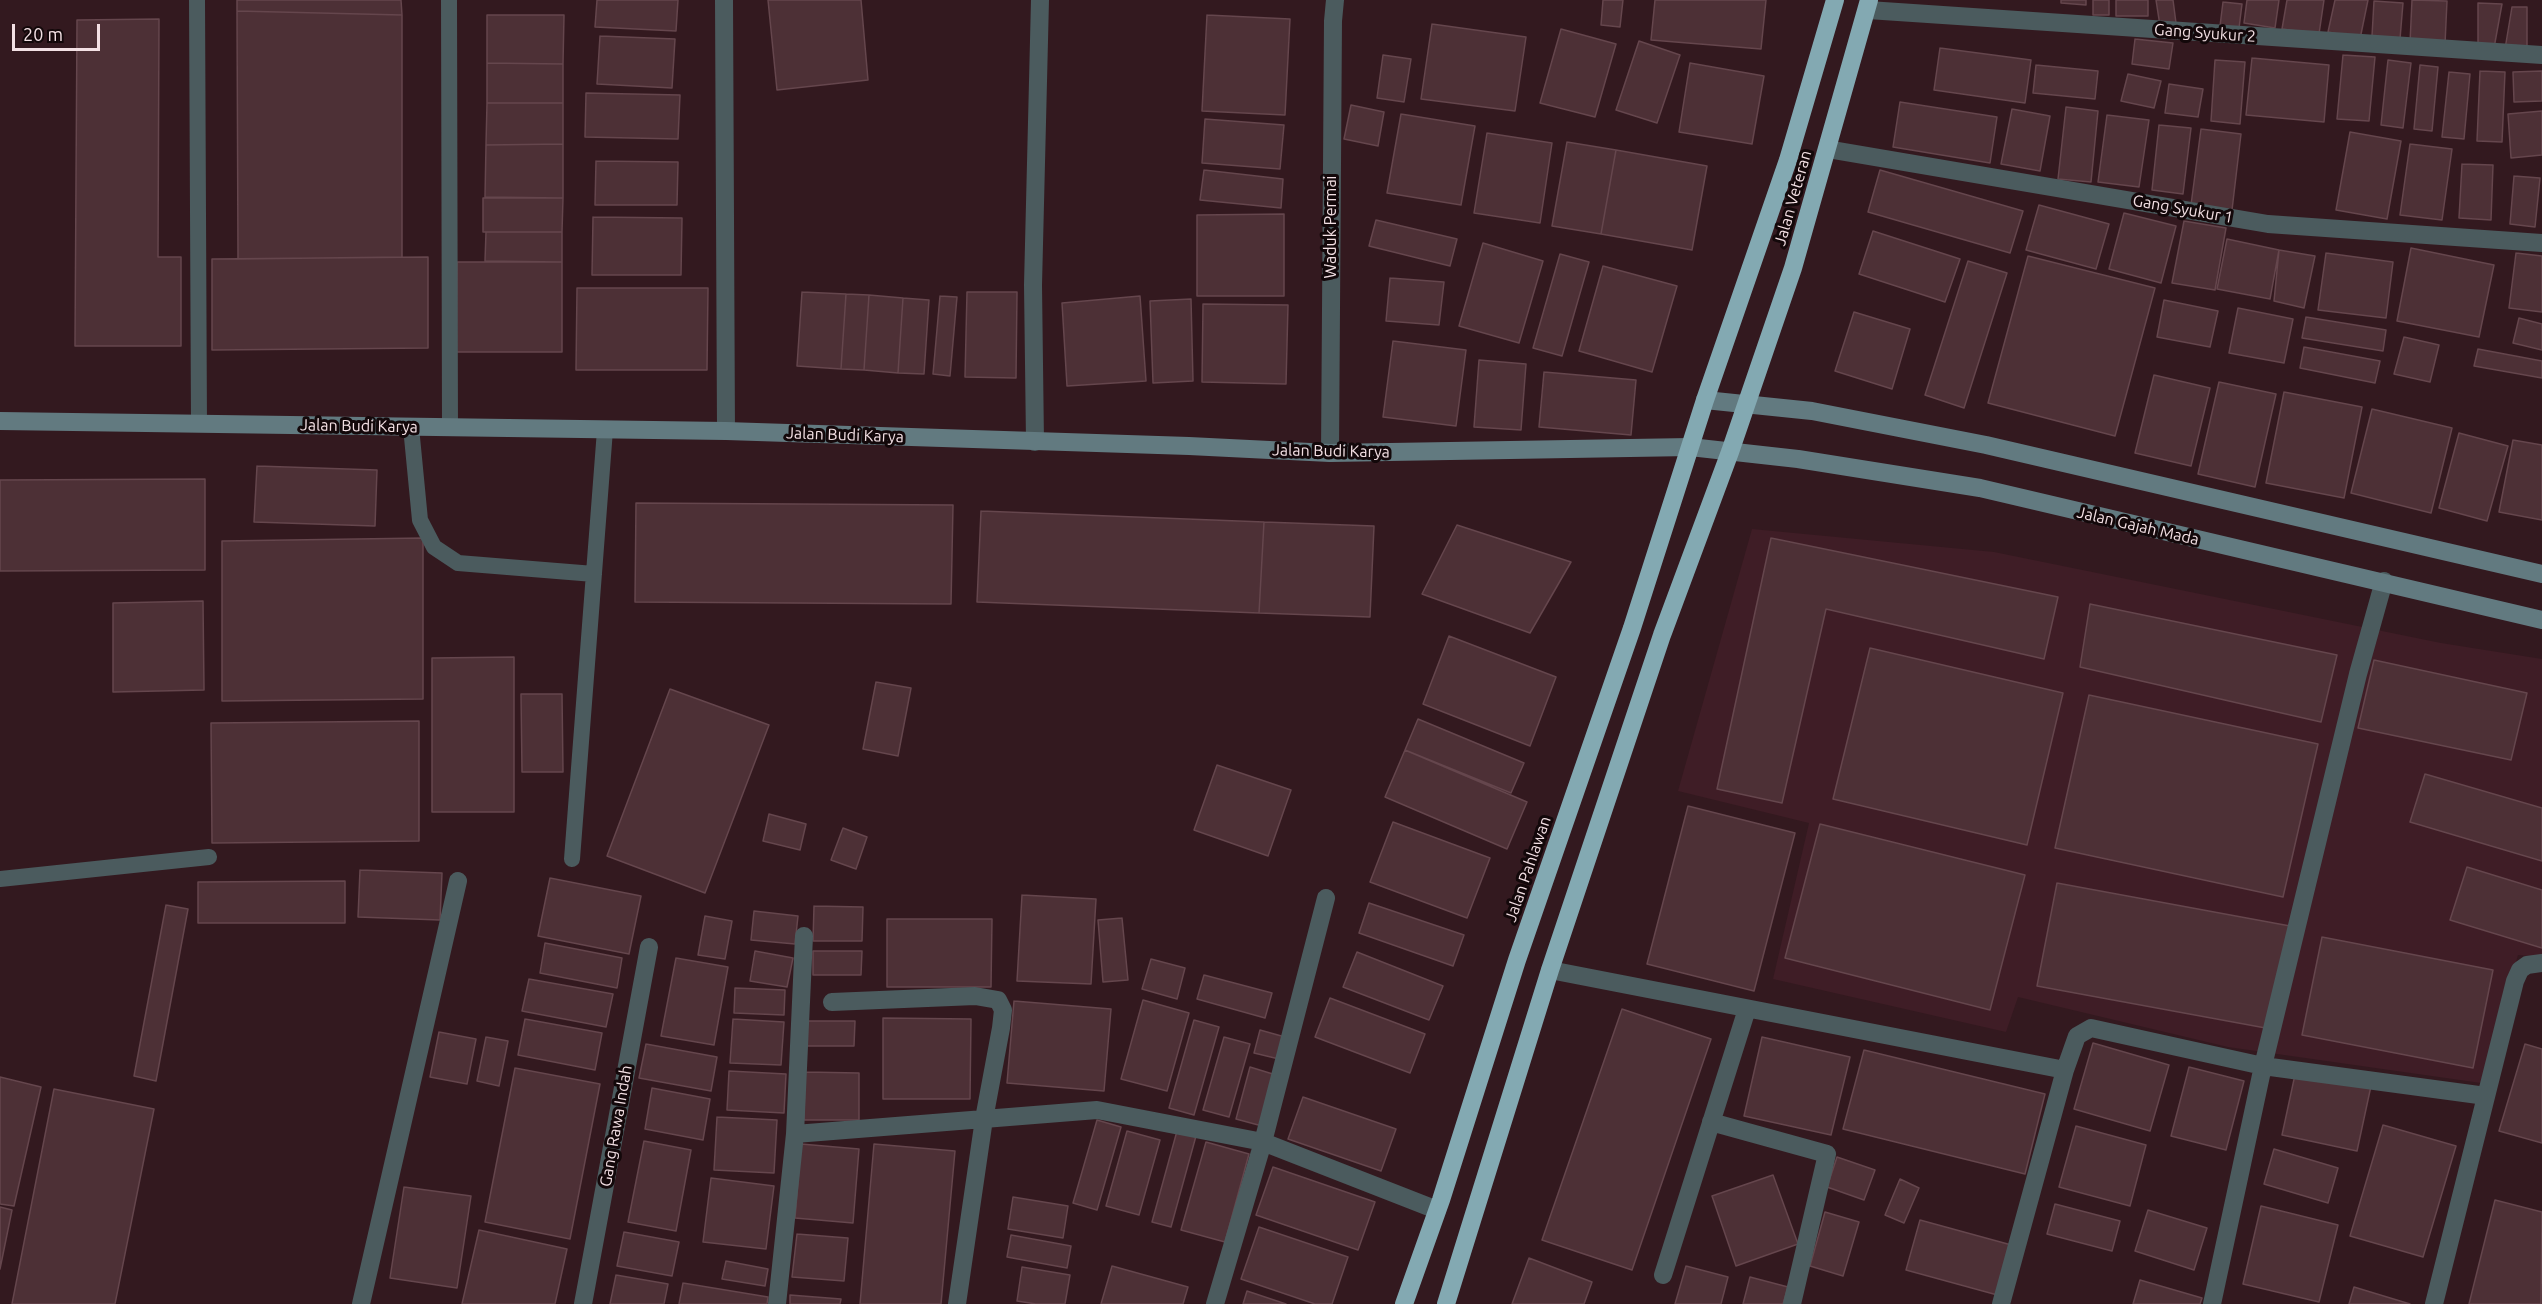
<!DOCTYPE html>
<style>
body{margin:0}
#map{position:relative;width:2542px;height:1304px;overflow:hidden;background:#33191f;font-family:Ubuntu,sans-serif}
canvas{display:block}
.scale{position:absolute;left:12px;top:24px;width:88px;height:27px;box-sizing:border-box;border:3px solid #f3e0e4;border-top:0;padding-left:8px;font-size:18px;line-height:21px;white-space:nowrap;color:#f3e0e4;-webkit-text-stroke:4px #13080a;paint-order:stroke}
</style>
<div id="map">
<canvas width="2542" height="1304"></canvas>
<div class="scale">20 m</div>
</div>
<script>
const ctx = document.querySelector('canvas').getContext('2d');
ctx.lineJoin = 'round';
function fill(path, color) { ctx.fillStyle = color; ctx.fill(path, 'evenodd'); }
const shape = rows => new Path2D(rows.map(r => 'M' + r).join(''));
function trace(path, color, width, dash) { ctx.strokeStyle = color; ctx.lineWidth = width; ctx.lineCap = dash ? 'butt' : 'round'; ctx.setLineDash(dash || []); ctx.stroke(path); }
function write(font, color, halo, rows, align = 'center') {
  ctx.font = font + ' Ubuntu,sans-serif'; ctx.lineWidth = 6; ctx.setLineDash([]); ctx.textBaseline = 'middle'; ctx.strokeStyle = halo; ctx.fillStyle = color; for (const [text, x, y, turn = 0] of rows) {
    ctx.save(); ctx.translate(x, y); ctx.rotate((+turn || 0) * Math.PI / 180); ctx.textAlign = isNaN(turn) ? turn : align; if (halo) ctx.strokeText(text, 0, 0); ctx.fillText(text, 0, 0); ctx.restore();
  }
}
fill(shape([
 [1752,529,1994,552,2441,643,2542,659,2542,957,2518,955,2481,1083,2228,1047,2018,997,2006,1032,1773,979,1809,823,1678,791]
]), '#3f1d26');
const building = shape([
 [237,0,401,0,402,15,237,11,237,0],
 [597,0,678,0,676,31,595,27,597,0],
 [768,0,861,0,868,80,777,90,768,0],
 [1603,0,1623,0,1620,27,1601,25,1603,0],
 [1655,0,1766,0,1761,49,1651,40,1655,0],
 [2061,0,2086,0,2086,5,2061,3,2061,0],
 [2093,0,2109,0,2109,15,2093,15,2093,0],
 [2116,0,2148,0,2148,16,2116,16,2116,0],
 [2156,0,2173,0,2176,23,2160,26,2156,0],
 [2247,0,2279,0,2275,28,2244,23,2247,0],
 [2287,0,2324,0,2319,34,2282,29,2287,0],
 [2335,0,2368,0,2360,39,2328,32,2335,0],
 [2412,0,2447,1,2445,44,2410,43,2412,0],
 [2374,1,2403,3,2400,39,2372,36,2374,1],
 [2223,2,2242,4,2239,28,2220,26,2223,2],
 [2478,3,2502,4,2494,48,2478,48,2478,3],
 [2512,7,2527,7,2527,49,2505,49,2512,7],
 [237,11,402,15,402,257,238,259,237,11],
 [487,15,564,15,563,64,487,63,487,15],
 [1207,15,1290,19,1285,115,1202,111,1207,15],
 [159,19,158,257,181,257,181,346,75,346,77,20,159,19],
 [1432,24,1526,37,1515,111,1421,99,1432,24],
 [1561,29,1616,44,1595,117,1540,103,1561,29],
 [600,36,675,39,672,88,597,84,600,36],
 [2135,39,2173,43,2169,69,2132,64,2135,39],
 [1639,41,1680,55,1657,123,1616,110,1639,41],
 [1940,48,2031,60,2025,103,1934,90,1940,48],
 [1383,55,1411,59,1404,102,1377,98,1383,55],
 [2343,55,2375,57,2369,121,2337,119,2343,55],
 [2252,58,2329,65,2324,122,2246,115,2252,58],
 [2215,60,2245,62,2240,124,2211,121,2215,60],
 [2388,60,2411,63,2403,128,2381,125,2388,60],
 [487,63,563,64,563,103,487,103,487,63],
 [1690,63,1764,76,1752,144,1679,132,1690,63],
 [2036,65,2098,71,2095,99,2033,93,2036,65],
 [2420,65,2438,67,2432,131,2414,129,2420,65],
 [2480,71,2505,72,2502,142,2477,141,2480,71],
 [2542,71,2542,101,2514,102,2513,72,2542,71],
 [2449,72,2470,74,2464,139,2442,137,2449,72],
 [2128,74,2161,81,2154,108,2121,101,2128,74],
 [2169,84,2203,89,2198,117,2165,113,2169,84],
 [586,93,680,95,678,139,585,137,586,93],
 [1900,102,1997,117,1990,163,1893,147,1900,102],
 [487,103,563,103,563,144,486,145,487,103],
 [1351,105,1384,112,1378,146,1344,139,1351,105],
 [2066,107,2098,111,2091,182,2058,179,2066,107],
 [2012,109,2050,116,2040,171,2001,164,2012,109],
 [2542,111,2542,155,2511,158,2508,114,2542,111],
 [1401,114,1475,126,1461,205,1387,193,1401,114],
 [2107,115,2149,120,2139,187,2098,182,2107,115],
 [1205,119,1284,125,1280,169,1202,163,1205,119],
 [2159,125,2191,128,2183,194,2152,190,2159,125],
 [2201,129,2241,134,2232,210,2191,205,2201,129],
 [2350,132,2401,141,2387,219,2336,210,2350,132],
 [1487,133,1552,143,1540,223,1474,213,1487,133],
 [1567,142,1616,150,1601,234,1552,226,1567,142],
 [563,144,563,198,485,197,486,145,563,144],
 [2410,144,2452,149,2442,220,2400,215,2410,144],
 [1616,150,1707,166,1692,250,1601,234,1616,150],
 [596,161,678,162,677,205,595,205,596,161],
 [2462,164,2493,165,2491,220,2459,218,2462,164],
 [1204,170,1283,179,1281,208,1200,200,1204,170],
 [1880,170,2023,211,2010,253,1868,212,1880,170],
 [2514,176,2540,178,2535,227,2510,224,2514,176],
 [483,198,563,198,562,232,483,232,483,198],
 [2039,205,2109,224,2096,269,2026,250,2039,205],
 [2124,213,2176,226,2161,283,2109,269,2124,213],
 [1284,214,1284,296,1197,296,1197,215,1284,214],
 [593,217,682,218,681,275,592,275,593,217],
 [1376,220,1457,239,1450,266,1369,246,1376,220],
 [2184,221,2226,228,2215,290,2172,283,2184,221],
 [1873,231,1960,259,1945,302,1859,274,1873,231],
 [486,232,562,232,562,262,485,261,486,232],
 [2227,239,2279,250,2270,299,2217,289,2227,239],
 [1483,243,1543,261,1519,343,1459,326,1483,243],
 [2411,248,2494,265,2479,337,2397,321,2411,248],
 [2279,250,2315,256,2304,308,2274,301,2279,250],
 [2326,253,2393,262,2386,318,2318,310,2326,253],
 [2516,253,2542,256,2542,312,2509,308,2516,253],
 [1560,254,1589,262,1562,356,1533,348,1560,254],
 [2028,256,2155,288,2115,436,1988,403,2028,256],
 [428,257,428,348,212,350,212,259,428,257],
 [1968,261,2007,273,1964,408,1925,395,1968,261],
 [457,262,562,262,562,352,456,352,457,262],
 [1603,266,1677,286,1652,372,1579,351,1603,266],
 [1390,278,1444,282,1439,325,1386,321,1390,278],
 [577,288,708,288,707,370,576,370,577,288],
 [802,292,846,294,841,369,797,366,802,292],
 [967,292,1017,292,1016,378,965,377,967,292],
 [846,294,869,295,864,370,841,369,846,294],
 [869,295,903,298,898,373,864,370,869,295],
 [940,296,957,297,950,376,933,374,940,296],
 [1140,296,1146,381,1067,386,1062,303,1140,296],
 [903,298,929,300,924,374,898,373,903,298],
 [1191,299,1193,381,1153,383,1150,301,1191,299],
 [2164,300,2218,311,2210,347,2157,337,2164,300],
 [1203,304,1288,305,1286,384,1202,382,1203,304],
 [2238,308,2293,319,2284,363,2229,353,2238,308],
 [1854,312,1910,329,1892,389,1835,371,1854,312],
 [2306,317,2386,330,2383,351,2302,338,2306,317],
 [2519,318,2542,324,2542,350,2513,343,2519,318],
 [2404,337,2439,345,2430,382,2394,374,2404,337],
 [1393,341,1466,350,1456,426,1383,417,1393,341],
 [2304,347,2380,361,2375,383,2300,368,2304,347],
 [2478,349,2542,361,2542,378,2474,366,2478,349],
 [1479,360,1526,364,1521,430,1474,427,1479,360],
 [1544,372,1636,380,1631,435,1539,427,1544,372],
 [2154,375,2210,388,2191,466,2135,453,2154,375],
 [2219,382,2276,394,2255,487,2198,474,2219,382],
 [2284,392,2362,407,2344,498,2266,483,2284,392],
 [2372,409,2452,428,2431,513,2351,493,2372,409],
 [2459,433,2508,446,2487,521,2439,508,2459,433],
 [2513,440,2542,445,2542,520,2499,512,2513,440],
 [257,466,377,470,375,526,254,522,257,466],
 [205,479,205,570,0,571,0,480,205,479],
 [636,503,953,505,951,604,635,602,636,503],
 [981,511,1264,522,1259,613,977,602,981,511],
 [1264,522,1374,526,1370,617,1259,613,1264,522],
 [1457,525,1571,562,1530,633,1422,594,1457,525],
 [423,538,423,699,222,701,222,541,423,538],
 [1771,538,2058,597,2044,659,1826,609,1782,803,1717,789,1771,538],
 [203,601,204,690,113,692,113,603,203,601],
 [2090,604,2337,655,2321,722,2080,667,2090,604],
 [1449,636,1556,677,1530,746,1423,704,1449,636],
 [1870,648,2063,693,2027,845,1833,799,1870,648],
 [514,657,514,812,432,812,432,658,514,657],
 [2374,660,2527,693,2511,760,2358,728,2374,660],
 [876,682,911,688,898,756,863,749,876,682],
 [670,689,769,725,705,893,607,856,670,689],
 [521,694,562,694,563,772,522,772,521,694],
 [2089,695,2318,744,2283,897,2055,848,2089,695],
 [1418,719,1524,763,1511,793,1405,750,1418,719],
 [419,721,419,841,212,843,211,723,419,721],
 [1405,750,1527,802,1507,849,1385,797,1405,750],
 [1217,765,1291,790,1268,856,1194,830,1217,765],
 [2425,774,2542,808,2542,861,2410,822,2425,774],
 [1688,806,1795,833,1754,991,1647,964,1688,806],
 [769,814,806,824,800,850,763,841,769,814],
 [1393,822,1490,858,1467,918,1370,882,1393,822],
 [1820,824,2025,875,1990,1010,1785,958,1820,824],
 [843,828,867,837,856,869,831,860,843,828],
 [2467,867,2542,890,2542,948,2450,920,2467,867],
 [360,870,442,873,440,920,358,917,360,870],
 [550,878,641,896,629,954,538,936,550,878],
 [345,881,345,923,198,923,198,882,345,881],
 [2057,883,2290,926,2271,1029,2037,986,2057,883],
 [1022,895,1096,899,1091,984,1017,981,1022,895],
 [1369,903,1464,935,1453,966,1359,933,1369,903],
 [166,905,188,909,156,1081,134,1076,166,905],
 [814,906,863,907,862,941,813,941,814,906],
 [754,911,798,916,795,944,751,940,754,911],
 [705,916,732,921,725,959,698,955,705,916],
 [1122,918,1128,980,1103,982,1098,920,1122,918],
 [887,919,992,919,991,987,887,987,887,919],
 [2322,937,2493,970,2473,1068,2302,1035,2322,937],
 [545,943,622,958,617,988,540,973,545,943],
 [755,951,793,958,787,987,750,981,755,951],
 [813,951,862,951,861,975,813,975,813,951],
 [1357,952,1443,986,1429,1020,1343,987,1357,952],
 [676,958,728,967,714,1045,661,1036,676,958],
 [1151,959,1185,968,1177,999,1142,989,1151,959],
 [1204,975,1272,993,1265,1018,1197,999,1204,975],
 [529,979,613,994,606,1027,522,1011,529,979],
 [735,988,785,990,784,1015,734,1013,735,988],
 [1330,998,1425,1034,1410,1073,1315,1037,1330,998],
 [1143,1000,1189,1013,1167,1091,1121,1079,1143,1000],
 [1014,1001,1111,1009,1104,1091,1007,1083,1014,1001],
 [1622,1009,1711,1039,1632,1270,1542,1240,1622,1009],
 [883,1018,971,1019,970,1099,883,1099,883,1018],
 [525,1019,602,1033,595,1070,518,1055,525,1019],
 [733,1019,784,1022,781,1065,730,1063,733,1019],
 [1194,1020,1219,1027,1194,1115,1169,1108,1194,1020],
 [807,1021,855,1021,854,1046,807,1046,807,1021],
 [1260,1030,1285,1037,1279,1059,1254,1053,1260,1030],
 [439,1032,476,1039,467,1084,430,1077,439,1032],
 [486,1037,508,1041,499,1086,477,1081,486,1037],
 [1224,1037,1250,1044,1229,1117,1203,1110,1224,1037],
 [1762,1037,1850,1057,1831,1135,1744,1116,1762,1037],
 [2093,1043,2169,1065,2150,1131,2074,1109,2093,1043],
 [646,1044,717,1057,711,1091,639,1078,646,1044],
 [2525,1044,2542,1049,2542,1143,2499,1131,2525,1044],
 [1864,1050,2045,1094,2025,1174,1843,1129,1864,1050],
 [1250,1067,1276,1075,1262,1126,1236,1119,1250,1067],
 [2189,1067,2244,1081,2226,1150,2171,1136,2189,1067],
 [515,1068,600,1084,570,1239,485,1222,515,1068],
 [2296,1070,2371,1086,2357,1151,2282,1135,2296,1070],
 [729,1071,786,1074,784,1113,727,1110,729,1071],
 [805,1072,859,1073,859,1120,804,1120,805,1072],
 [0,1077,41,1087,14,1206,0,1204,0,1077],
 [652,1088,710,1099,703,1140,645,1129,652,1088],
 [54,1089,154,1109,115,1304,12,1304,54,1089],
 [1303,1097,1396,1129,1381,1171,1288,1139,1303,1097],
 [717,1117,777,1120,774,1173,714,1170,717,1117],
 [1097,1120,1121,1127,1097,1210,1073,1203,1097,1120],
 [2383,1125,2456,1146,2423,1257,2350,1236,2383,1125],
 [2076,1126,2146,1145,2130,1206,2059,1187,2076,1126],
 [1127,1131,1160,1140,1139,1215,1106,1206,1127,1131],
 [1177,1131,1196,1136,1171,1227,1152,1222,1177,1131],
 [644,1141,691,1150,676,1231,628,1222,644,1141],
 [1206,1142,1249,1154,1225,1242,1181,1230,1206,1142],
 [801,1144,859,1149,853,1223,795,1218,801,1144],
 [874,1144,955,1151,941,1304,860,1304,874,1144],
 [2274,1149,2338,1168,2328,1203,2264,1184,2274,1149],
 [1837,1157,1875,1170,1864,1200,1827,1187,1837,1157],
 [1273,1167,1375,1202,1358,1250,1256,1215,1273,1167],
 [1773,1175,1798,1244,1736,1266,1712,1196,1773,1175],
 [711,1178,774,1186,766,1249,703,1242,711,1178],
 [1900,1179,1919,1188,1904,1223,1885,1215,1900,1179],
 [404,1187,471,1196,457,1288,390,1278,404,1187],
 [1013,1197,1068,1206,1063,1238,1008,1229,1013,1197],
 [2495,1200,2542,1212,2541,1304,2469,1304,2495,1200],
 [2055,1204,2120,1221,2112,1251,2047,1234,2055,1204],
 [2261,1206,2338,1225,2319,1302,2243,1284,2261,1206],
 [0,1207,12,1210,0,1269,0,1207],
 [2148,1210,2207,1228,2194,1270,2135,1251,2148,1210],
 [1825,1212,1859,1222,1843,1276,1810,1266,1825,1212],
 [1920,1220,2015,1246,2001,1296,1906,1270,1920,1220],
 [1259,1227,1348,1257,1332,1304,1315,1304,1241,1279,1259,1227],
 [479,1230,567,1249,555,1304,462,1304,479,1230],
 [624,1232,679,1242,672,1276,617,1266,624,1232],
 [797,1234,848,1238,844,1281,792,1277,797,1234],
 [1011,1235,1071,1246,1067,1268,1007,1257,1011,1235],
 [1529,1258,1592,1282,1584,1304,1512,1304,1529,1258],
 [726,1261,768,1269,765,1286,722,1279,726,1261],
 [1112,1266,1188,1287,1183,1304,1101,1304,1112,1266],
 [1686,1266,1728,1277,1721,1304,1675,1304,1686,1266],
 [1022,1267,1070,1275,1065,1304,1036,1304,1017,1301,1022,1267],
 [616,1275,668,1284,664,1304,610,1304,616,1275],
 [1750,1277,1788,1287,1783,1304,1743,1304,1750,1277],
 [2140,1280,2202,1298,2200,1304,2133,1304,2140,1280],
 [683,1283,768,1297,767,1304,679,1304,683,1283],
 [2354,1287,2410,1304,2349,1304,2354,1287],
 [1247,1291,1286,1304,1243,1304,1247,1291],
 [790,1295,841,1299,840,1304,790,1304,790,1295]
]);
fill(building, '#4d3036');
trace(building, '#65464d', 1.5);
trace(shape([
 [197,0,199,424],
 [449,0,450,428],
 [411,427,420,520,434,547,458,563,594,574],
 [572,859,605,430],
 [0,879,209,857]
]), '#4b5b5e', 16);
trace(shape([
 [724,0,726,431],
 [1868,10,2542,55],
 [1827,149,2268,224,2542,243],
 [1035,442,1033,285,1040,0],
 [1330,453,1333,21,1335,0],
 [1550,970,2065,1070,2077,1036,2091,1028,2263,1066,2486,1096],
 [832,1002,975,996,998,1000,1003,1010,1001,1028,984,1119,1097,1110,1263,1142,1437,1210],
 [1711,1122,1827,1154,1792,1304],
 [795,1134,984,1119,957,1304],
 [1663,1275,1747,1009],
 [361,1304,458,881],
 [583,1304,649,947],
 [777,1304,795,1134,804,936],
 [1215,1304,1263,1142,1326,898],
 [2001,1304,2065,1070],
 [2212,1304,2263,1066,2358,674,2384,581],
 [2434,1304,2515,981,2520,970,2527,965,2542,963]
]), '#4b5b5e', 18);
trace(shape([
 [1705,400,1812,411,1986,445,2542,574],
 [0,421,726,431,1189,446,1330,453,1690,447,1798,459,1980,488,2542,620]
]), '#627a80', 18);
trace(shape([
 [1404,1304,1441,1200,1517,960,1632,628,1705,400,1788,160,1835,0],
 [1446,1304,1550,970,1662,635,1730,452,1793,268,1869,0]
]), '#83a9b2', 18);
write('16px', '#f3e0e4', '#13080a', [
 ["Gang Syukur 2",2205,33,4],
 ["Jalan Veteran",1793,198,-74],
 ["Gang Syukur 1",2183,209,10],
 ["Waduk Permai",1331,227,-90],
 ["Jalan Budi Karya",359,426,1],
 ["Jalan Budi Karya",845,435,2],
 ["Jalan Budi Karya",1331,451,1],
 ["Jalan Gajah Mada",2138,526,13],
 ["Jalan Pahlawan",1528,869,-71],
 ["Gang Rawa Indah",616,1126,-80]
]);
</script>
